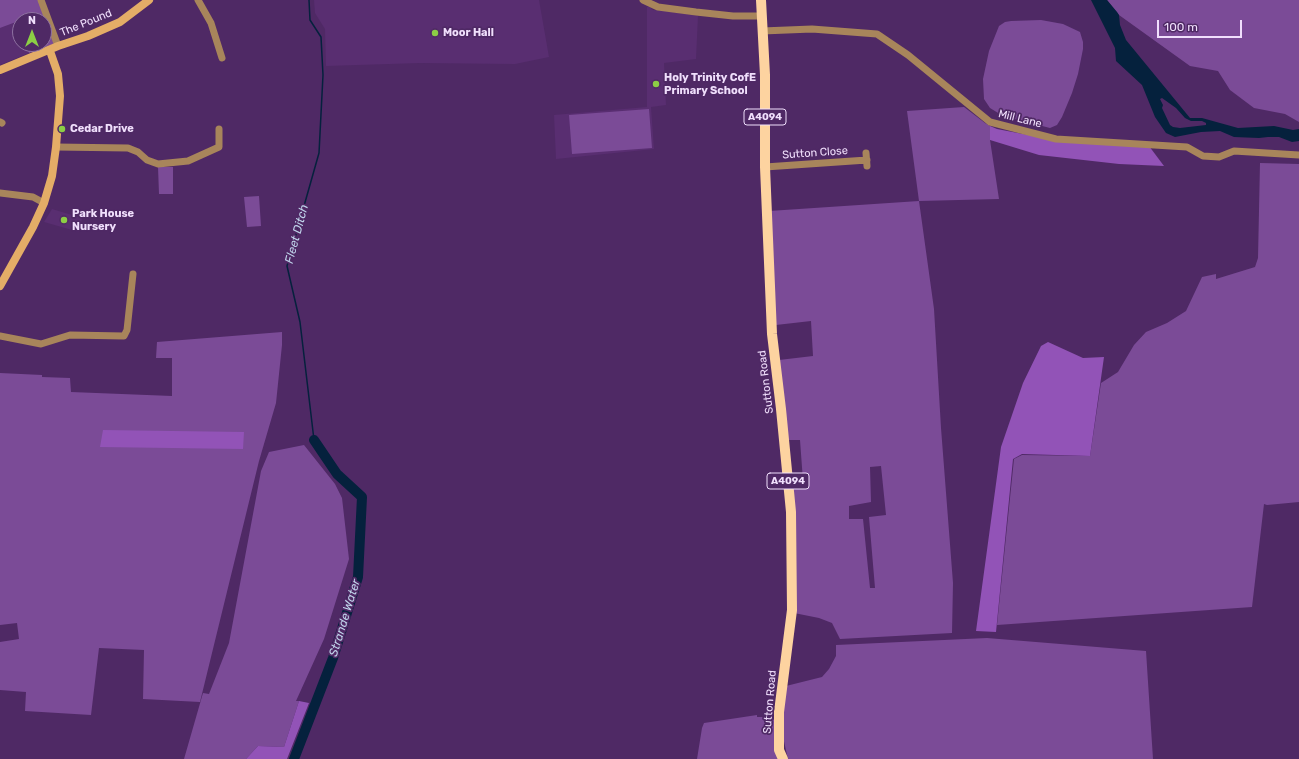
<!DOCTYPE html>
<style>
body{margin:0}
#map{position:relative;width:1299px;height:759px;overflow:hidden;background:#4f2965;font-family:Rubik,sans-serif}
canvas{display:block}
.north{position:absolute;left:12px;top:12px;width:40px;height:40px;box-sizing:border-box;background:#4f2965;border:1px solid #8f72a1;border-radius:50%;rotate:0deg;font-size:11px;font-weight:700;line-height:16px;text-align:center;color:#f0dffc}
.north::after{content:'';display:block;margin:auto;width:14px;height:18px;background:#8cce45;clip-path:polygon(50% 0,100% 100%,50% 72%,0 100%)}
.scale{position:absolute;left:1157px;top:20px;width:85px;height:18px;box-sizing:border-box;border:2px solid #f0dffc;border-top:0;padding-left:5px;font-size:12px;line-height:14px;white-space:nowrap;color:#f0dffc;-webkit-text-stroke:3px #4f2965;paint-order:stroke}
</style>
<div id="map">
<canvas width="1299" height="759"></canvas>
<div class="north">N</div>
<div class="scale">100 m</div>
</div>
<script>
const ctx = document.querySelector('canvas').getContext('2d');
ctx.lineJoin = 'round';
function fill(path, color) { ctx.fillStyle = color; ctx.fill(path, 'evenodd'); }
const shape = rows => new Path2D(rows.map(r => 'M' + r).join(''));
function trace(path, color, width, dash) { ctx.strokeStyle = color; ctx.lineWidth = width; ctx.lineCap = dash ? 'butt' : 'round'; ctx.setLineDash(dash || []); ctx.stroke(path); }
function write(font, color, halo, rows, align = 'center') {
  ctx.font = font + ' Rubik,sans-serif'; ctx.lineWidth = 3.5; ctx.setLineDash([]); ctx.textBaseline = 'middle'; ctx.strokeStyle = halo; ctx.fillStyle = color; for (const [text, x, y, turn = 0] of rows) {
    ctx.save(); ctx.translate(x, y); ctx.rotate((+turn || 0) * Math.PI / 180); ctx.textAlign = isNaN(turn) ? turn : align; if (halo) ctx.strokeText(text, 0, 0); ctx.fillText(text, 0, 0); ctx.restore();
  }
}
fill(shape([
 [314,0,539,0,549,57,515,64,420,63,326,66,325,29,315,13],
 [647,7,650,7,653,10,667,11,698,16,696,59,664,63,666,105,651,107,654,149,556,159,554,115,647,107],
 [16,22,20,32,20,44,25,44,29,53,0,65,0,28],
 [52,209,82,218,79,232,44,222]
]), '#592e71');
fill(shape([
 [0,0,39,0,53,41,53,44,29,53,25,44,44,44,44,20,20,20,20,32,16,22,0,28],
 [1107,0,1299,0,1299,122,1285,114,1254,108,1230,90,1218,71,1190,66,1119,15],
 [1041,20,1063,24,1080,32,1083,42,1083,49,1078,74,1072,93,1062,117,1057,125,1050,128,1003,116,990,108,984,99,983,79,989,51,999,26,1005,22,1011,21],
 [964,107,985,123,990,126,990,140,999,199,919,201,934,309,941,428,953,583,952,633,840,639,832,623,819,618,794,613,793,482,803,481,800,440,788,440,779,360,813,356,811,321,776,325,769,211,919,201,907,111],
 [881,466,886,515,869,517,875,588,870,588,863,519,849,519,849,506,871,502,870,467],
 [649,109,652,148,572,154,569,115],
 [1260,163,1299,164,1299,502,1267,505,1264,504,1252,607,997,625,1014,459,1022,455,1090,456,1101,383,1118,372,1134,345,1146,332,1167,323,1186,311,1202,277,1216,274,1216,279,1255,267,1258,258],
 [173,167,173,194,159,194,158,167],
 [259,196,261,226,247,227,244,197],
 [282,332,282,345,276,403,259,461,200,702,143,699,144,650,99,648,91,715,25,711,26,692,0,690,0,642,19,639,17,623,0,625,0,373,42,375,42,377,70,378,71,392,172,396,172,358,156,358,157,342],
 [304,445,335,484,342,498,349,559,324,639,296,701,299,701,284,747,258,746,246,759,184,759,203,693,209,694,229,643,261,471,269,452],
 [987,638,1146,651,1153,759,788,759,783,737,783,711,786,686,822,677,829,669,836,656,836,645],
 [757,715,757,717,763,717,775,720,778,759,697,759,702,728,704,723]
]), '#7b4b97');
fill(shape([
 [990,126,997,129,1023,134,1149,146,1164,166,1119,164,1039,155,990,140],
 [1048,342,1083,358,1104,357,1090,456,1022,454,1013,459,996,632,976,631,1001,447,1023,383,1041,346],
 [103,430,244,432,243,449,100,447],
 [299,701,309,703,287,759,246,759,258,746,284,747]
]), '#9253b7');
fill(shape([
 [1091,0,1107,0,1117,12,1119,15,1120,25,1126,40,1190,118,1202,118,1238,128,1274,126,1293,130,1299,129,1299,141,1292,142,1279,137,1268,137,1259,138,1234,137,1220,131,1201,132,1175,137,1166,133,1155,117,1142,85,1116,61,1115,48],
 [1162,98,1176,108,1185,118,1191,121,1202,121,1206,123,1206,125,1180,128,1173,127,1170,125,1162,108,1163,105,1160,99]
]), '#05213d');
trace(shape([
 [309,0,310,20,321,37,323,75,319,153,287,266,300,322,314,440]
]), '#05213d', 1.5);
trace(shape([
 [294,759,333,658,358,577,362,497,337,474,314,440]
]), '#05213d', 10);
trace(shape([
 [41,0,58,46],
 [198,0,211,23,222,58],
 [643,0,658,7,696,12,733,16,761,16],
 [762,31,812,29,877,34,908,55,990,122,1056,139,1187,147,1203,156,1219,157,1234,151,1299,155],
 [0,122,2,123],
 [56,147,128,148,138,152,147,160,158,164,188,161,219,147,219,129],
 [866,153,867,166],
 [765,167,867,160],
 [0,193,33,197,44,203],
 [0,336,41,344,70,335,124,336,127,330,133,274]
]), '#a8855b', 7);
trace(shape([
 [0,70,58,46,88,36,120,22,149,0],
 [0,286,33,227,44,203,52,176,56,147,60,96,58,74,50,51]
]), '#e4ad67', 8);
trace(shape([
 [761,0,765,75,765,167,772,334,781,409,791,512,792,610,779,712,779,750,783,759]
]), '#fdd3a0', 10);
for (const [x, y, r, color] of [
 [435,33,4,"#8cce45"],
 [656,84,4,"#8cce45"],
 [62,129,4,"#8cce45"],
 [64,220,4,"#8cce45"]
]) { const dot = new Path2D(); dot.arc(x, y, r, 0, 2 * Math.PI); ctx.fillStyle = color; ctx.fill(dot); trace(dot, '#4f2965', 1.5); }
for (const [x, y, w] of [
 [765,117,42],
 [788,481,42]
]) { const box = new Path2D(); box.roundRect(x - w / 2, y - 8, w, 16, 3); ctx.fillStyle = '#4f2965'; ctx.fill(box); trace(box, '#f0dffc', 1); }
write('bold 10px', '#f0dffc', null, [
 ["A4094",765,117],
 ["A4094",788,481]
]);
write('11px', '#f0dffc', '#4f2965', [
 ["The Pound",86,23,-22],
 ["Mill Lane",1020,119,14],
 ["Sutton Close",815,153,-4],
 ["Sutton Road",766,382,-97],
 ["Sutton Road",770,702,-85]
]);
write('bold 11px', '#f0dffc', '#4f2965', [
 ["Moor Hall",443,33],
 ["Holy Trinity CofE",664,78],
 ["Primary School",664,91],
 ["Cedar Drive",70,129],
 ["Park House",72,214],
 ["Nursery",72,227]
], 'left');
write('italic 12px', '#c0d4eb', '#4f2965', [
 ["Fleet Ditch",297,234,-75],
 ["Strande Water",345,618,-73]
]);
</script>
